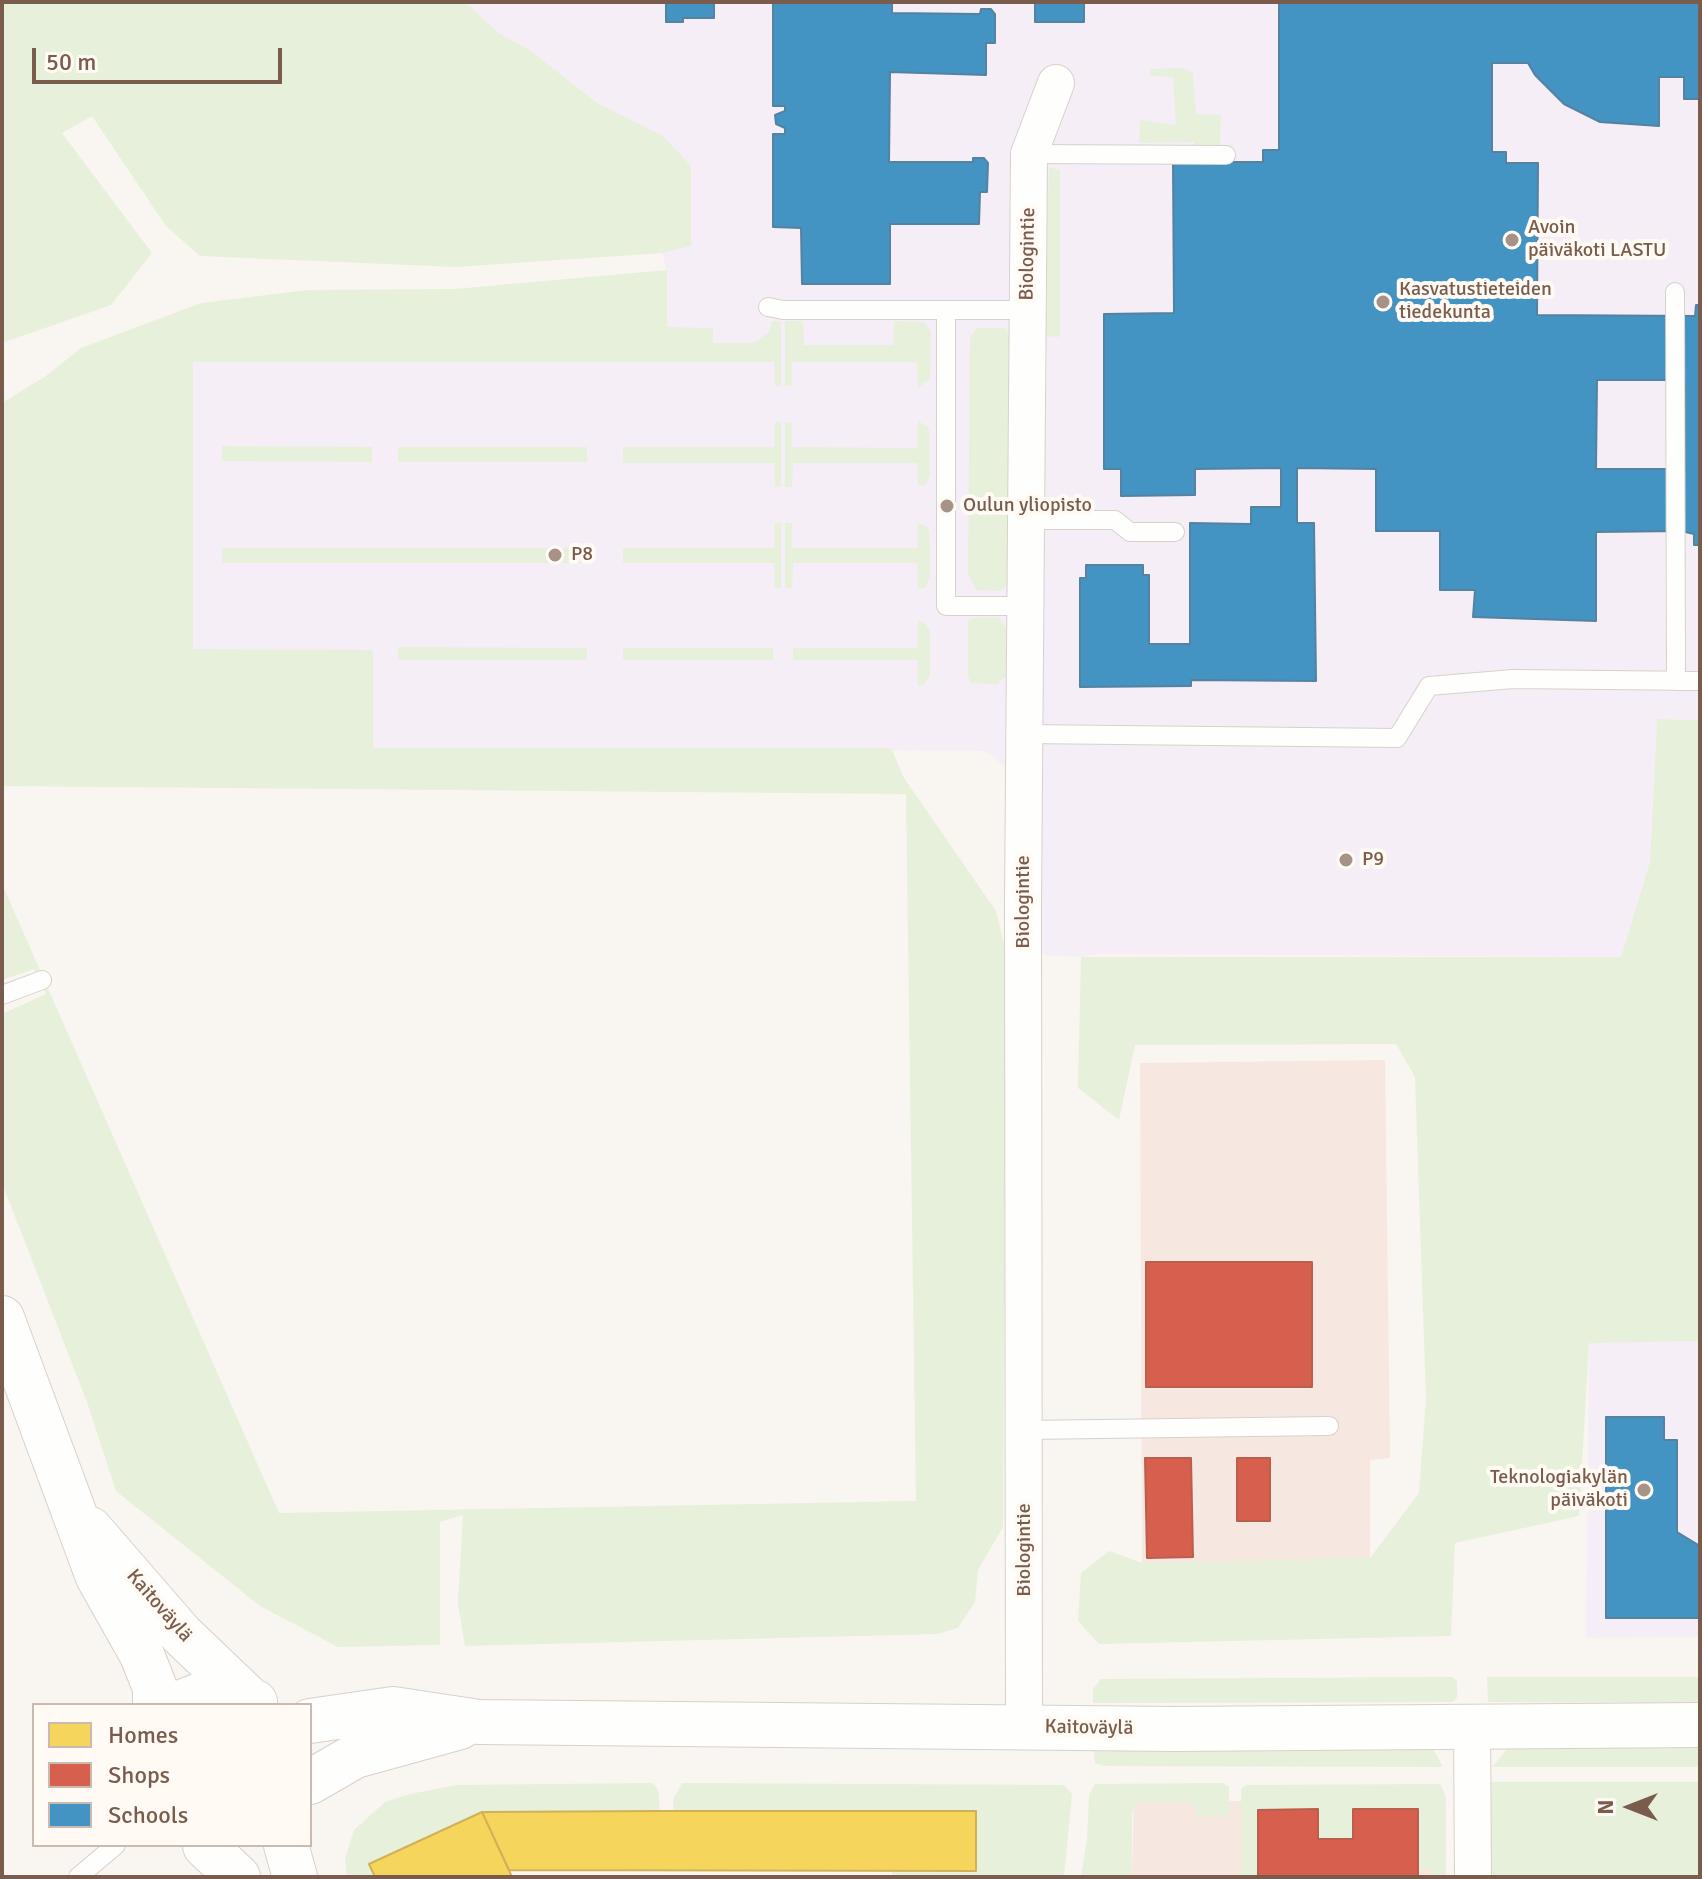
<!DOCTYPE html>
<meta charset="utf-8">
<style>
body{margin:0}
#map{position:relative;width:1702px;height:1879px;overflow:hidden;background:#f9f5f0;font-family:Signika,sans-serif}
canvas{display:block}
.frame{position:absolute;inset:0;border:4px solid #7a5c4d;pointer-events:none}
.legend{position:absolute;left:32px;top:1703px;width:280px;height:144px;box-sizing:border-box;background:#fffaf3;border:2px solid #cabbb1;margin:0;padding:10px 14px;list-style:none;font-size:24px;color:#7a5c4d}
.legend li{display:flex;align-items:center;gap:16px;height:40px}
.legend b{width:40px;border:2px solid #cabbb1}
.north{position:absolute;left:1590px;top:1767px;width:80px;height:80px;-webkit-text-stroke:6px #fffaf3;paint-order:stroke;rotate:270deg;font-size:22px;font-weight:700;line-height:32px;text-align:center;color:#7a5c4d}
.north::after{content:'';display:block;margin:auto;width:28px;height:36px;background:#7a5c4d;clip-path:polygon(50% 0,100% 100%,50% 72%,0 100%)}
.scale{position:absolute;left:32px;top:48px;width:250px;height:36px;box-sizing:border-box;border:4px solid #7a5c4d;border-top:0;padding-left:10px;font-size:24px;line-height:28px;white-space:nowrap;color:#7a5c4d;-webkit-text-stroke:6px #fffaf3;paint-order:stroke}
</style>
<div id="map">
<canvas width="1702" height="1879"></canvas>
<div class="frame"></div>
<ul class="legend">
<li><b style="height:22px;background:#f6d55c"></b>Homes</li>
<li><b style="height:22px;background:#d6604d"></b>Shops</li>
<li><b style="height:22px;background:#4393c3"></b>Schools</li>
</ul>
<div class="north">N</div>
<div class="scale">50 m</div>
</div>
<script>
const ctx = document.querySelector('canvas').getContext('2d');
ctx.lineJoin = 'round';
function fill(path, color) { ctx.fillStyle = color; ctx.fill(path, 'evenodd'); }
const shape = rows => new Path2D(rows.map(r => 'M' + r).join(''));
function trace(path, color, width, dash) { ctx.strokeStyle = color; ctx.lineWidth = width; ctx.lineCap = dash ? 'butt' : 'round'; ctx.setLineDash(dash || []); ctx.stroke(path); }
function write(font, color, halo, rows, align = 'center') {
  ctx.font = font + ' Signika,sans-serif'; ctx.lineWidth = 8; ctx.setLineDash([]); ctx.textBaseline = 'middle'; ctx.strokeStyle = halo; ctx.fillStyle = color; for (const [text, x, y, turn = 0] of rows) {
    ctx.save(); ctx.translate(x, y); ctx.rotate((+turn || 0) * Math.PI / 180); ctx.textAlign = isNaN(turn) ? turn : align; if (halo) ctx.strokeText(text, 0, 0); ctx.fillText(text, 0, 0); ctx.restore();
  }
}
fill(shape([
 [1385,1060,1390,1458,1370,1460,1370,1559,1142,1563,1140,1063],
 [1134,1797,1437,1809,1438,1877,1132,1877]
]), '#f6e8e1');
fill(shape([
 [465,2,1700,2,1700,720,1657,719,1650,862,1621,957,1100,954,1081,957,1006,953,1005,767,986,751,373,748,193,650,193,362,667,362,667,271,662,253,691,246,663,136,597,103,530,50,500,34],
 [1700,1341,1700,1637,1586,1638,1589,1342]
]), '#f6eef6');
fill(shape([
 [2,2,465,2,500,34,530,50,597,103,663,136,691,166,691,246,662,253,456,267,200,256,166,226,92,116,62,133,152,253,111,305,2,343],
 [1182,68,1193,73,1196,114,1221,115,1220,155,1195,154,1194,142,1139,143,1140,120,1176,125,1173,77,1150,76,1151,69],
 [1049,167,1060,170,1060,337,1044,336],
 [667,270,667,327,713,328,713,343,753,343,768,333,772,321,781,321,781,386,775,386,774,362,193,362,193,649,373,650,373,748,891,748,904,778,996,911,1006,953,1003,1527,978,1570,975,1602,958,1628,937,1634,465,1646,458,1603,463,1515,440,1522,440,1645,338,1647,260,1606,116,1491,87,1402,2,1183,2,1014,46,994,34,969,2,980,2,884,279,1513,916,1501,906,794,2,786,2,403,46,376,81,348,201,303,308,290,455,289],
 [785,321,803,321,804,345,893,345,894,321,924,322,931,332,930,378,918,388,917,362,792,362,792,386,785,386],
 [977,328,1004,328,1010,334,1009,583,1000,591,976,590,968,574,970,337],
 [918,421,929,428,930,476,925,485,918,486,917,463,793,463,792,487,785,487,785,422,792,422,792,447,917,448],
 [775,422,781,422,781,487,775,487,774,463,623,463,623,447,774,447],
 [222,446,372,447,372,462,222,461],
 [398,447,587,447,587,462,398,462],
 [918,522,928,528,930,539,930,578,925,588,918,589,917,563,793,563,792,588,785,588,785,523,792,523,792,548,917,548],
 [775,523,781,523,781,588,775,588,774,563,623,563,623,548,774,548],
 [222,548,587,548,587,563,222,563],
 [998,617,1007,629,1007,675,997,684,971,683,968,676,968,622,973,618],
 [918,621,926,624,930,632,930,676,923,685,918,686,917,660,793,660,793,648,917,648],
 [398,647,587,648,587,660,398,660],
 [623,648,773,648,773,660,623,660],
 [1657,719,1700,720,1700,1341,1589,1343,1579,1516,1455,1543,1451,1636,1099,1644,1078,1621,1081,1573,1109,1551,1142,1563,1370,1558,1419,1493,1426,1398,1415,1077,1396,1044,1135,1045,1119,1120,1078,1088,1081,957,1621,957,1650,862],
 [1452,1677,1457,1681,1457,1698,1452,1702,1093,1703,1093,1689,1101,1679],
 [1487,1677,1700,1677,1700,1703,1488,1702],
 [1093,1742,1432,1747,1443,1767,1104,1766,1095,1763],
 [1700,1742,1700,1767,1492,1767,1509,1747],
 [1489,1782,1700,1782,1700,1877,1489,1877],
 [653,1783,658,1790,660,1811,482,1812,370,1864,375,1877,347,1877,345,1859,354,1830,385,1802,410,1794,457,1785],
 [682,1783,1064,1785,1072,1794,1064,1877,892,1877,892,1871,975,1871,976,1812,673,1811,673,1800],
 [1222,1783,1229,1787,1229,1816,1195,1816,1195,1808,1190,1802,1135,1803,1132,1815,1132,1877,1081,1877,1087,1839,1089,1795,1095,1784],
 [1440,1784,1446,1797,1446,1877,1429,1877,1430,1869,1418,1869,1353,1839,1318,1839,1317,1810,1258,1810,1258,1877,1241,1877,1241,1789,1246,1785]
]), '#e7f0db');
const homes = shape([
 [660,1811,976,1811,976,1871,509,1870,482,1812,660,1811],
 [482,1812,512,1877,375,1877,369,1864,482,1812]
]);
fill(homes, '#f6d55c');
trace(homes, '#d1b158', 2);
const shops = shape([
 [1146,1262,1312,1262,1312,1387,1146,1387,1146,1262],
 [1145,1458,1191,1458,1193,1557,1147,1558,1145,1458],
 [1237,1458,1270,1458,1270,1521,1237,1521,1237,1458],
 [1318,1809,1318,1839,1353,1839,1353,1809,1418,1809,1418,1877,1258,1877,1258,1810,1318,1809]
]);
fill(shops, '#d6604d');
trace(shops, '#ba5f4d', 2);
const schools = shape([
 [666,2,714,2,714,18,683,18,683,22,666,22,666,2],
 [773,2,892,2,892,13,980,14,981,9,991,9,995,14,995,43,986,43,986,75,890,72,889,162,973,162,973,158,984,158,988,163,987,192,980,192,979,224,890,224,890,284,802,284,801,228,773,227,773,134,785,134,785,128,776,124,775,115,785,111,785,106,773,106,773,2],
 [1035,2,1084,3,1084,22,1035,22,1035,2],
 [1279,2,1700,2,1700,99,1684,99,1684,77,1659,77,1659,126,1600,122,1564,104,1535,75,1528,63,1492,63,1492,152,1506,152,1506,163,1538,163,1537,315,1695,316,1696,305,1700,305,1700,545,1694,545,1694,534,1681,531,1596,532,1596,621,1473,617,1475,590,1440,590,1440,531,1376,531,1376,469,1297,468,1297,523,1314,523,1316,681,1191,680,1191,686,1080,687,1080,578,1086,578,1086,565,1143,565,1143,575,1149,575,1149,644,1190,644,1190,523,1251,524,1251,507,1281,507,1281,468,1195,469,1195,495,1121,496,1121,469,1104,469,1104,314,1174,313,1173,162,1263,162,1263,150,1279,150,1279,2],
 [1597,380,1685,380,1685,469,1596,469,1597,380],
 [1606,1417,1664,1417,1664,1440,1677,1440,1677,1532,1700,1546,1700,1618,1606,1618,1606,1417]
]);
fill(schools, '#4393c3');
trace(schools, '#5482a0', 2);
const service = shape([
 [1029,154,1226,155],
 [1675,292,1676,681],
 [768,307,783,310,1028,310],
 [946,311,946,606,1025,606],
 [1025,520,1115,520,1130,532,1175,532],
 [1025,734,1397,738,1429,686,1513,679,1700,681],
 [2,995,42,980],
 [1024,1430,1329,1426],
 [78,1877,116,1845]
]);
const minor = shape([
 [1472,1725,1473,1877],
 [1024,1726,1023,901,1029,154,1056,83]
]);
const tertiary = shape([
 [2,1318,98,1577,142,1655,155,1688,155,1705],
 [90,1529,182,1635,247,1697],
 [174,1705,208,1692,228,1692,255,1702],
 [310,1721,393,1709,479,1722,1175,1729,1700,1725],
 [310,1782,355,1756,460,1727],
 [286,1845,295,1877],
 [205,1846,238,1877]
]);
trace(service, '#d7d1cb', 20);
trace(minor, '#d7d1cb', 38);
trace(tertiary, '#d7d1cb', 46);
trace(service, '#fefefd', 18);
trace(minor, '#fefefd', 36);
trace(tertiary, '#fefefd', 44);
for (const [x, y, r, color] of [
 [1512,240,8,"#a69286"],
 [1383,302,8,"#a69286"],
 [947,506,8,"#a69286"],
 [555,555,8,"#a69286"],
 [1346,860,8,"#a69286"],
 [1644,1490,8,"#a69286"]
]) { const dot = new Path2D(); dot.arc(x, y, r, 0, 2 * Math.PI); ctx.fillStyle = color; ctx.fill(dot); trace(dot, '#fffaf3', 3); }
write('20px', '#7a5c4d', '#fffaf3', [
 ["Avoin",1528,228],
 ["päiväkoti LASTU",1528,251],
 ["Kasvatustieteiden",1399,290],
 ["tiedekunta",1399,313],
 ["Oulun yliopisto",963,506],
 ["P8",571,555],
 ["P9",1362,860],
 ["Teknologiakylän",1628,1478,"right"],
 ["päiväkoti",1628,1501,"right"]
], 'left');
write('20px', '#7a5c4d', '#fffaf3', [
 ["Biologintie",1028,254,-89],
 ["Biologintie",1024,902,-90],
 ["Biologintie",1025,1550,-90],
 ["Kaitoväylä",159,1606,49],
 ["Kaitoväylä",1089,1728,1]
]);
</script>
